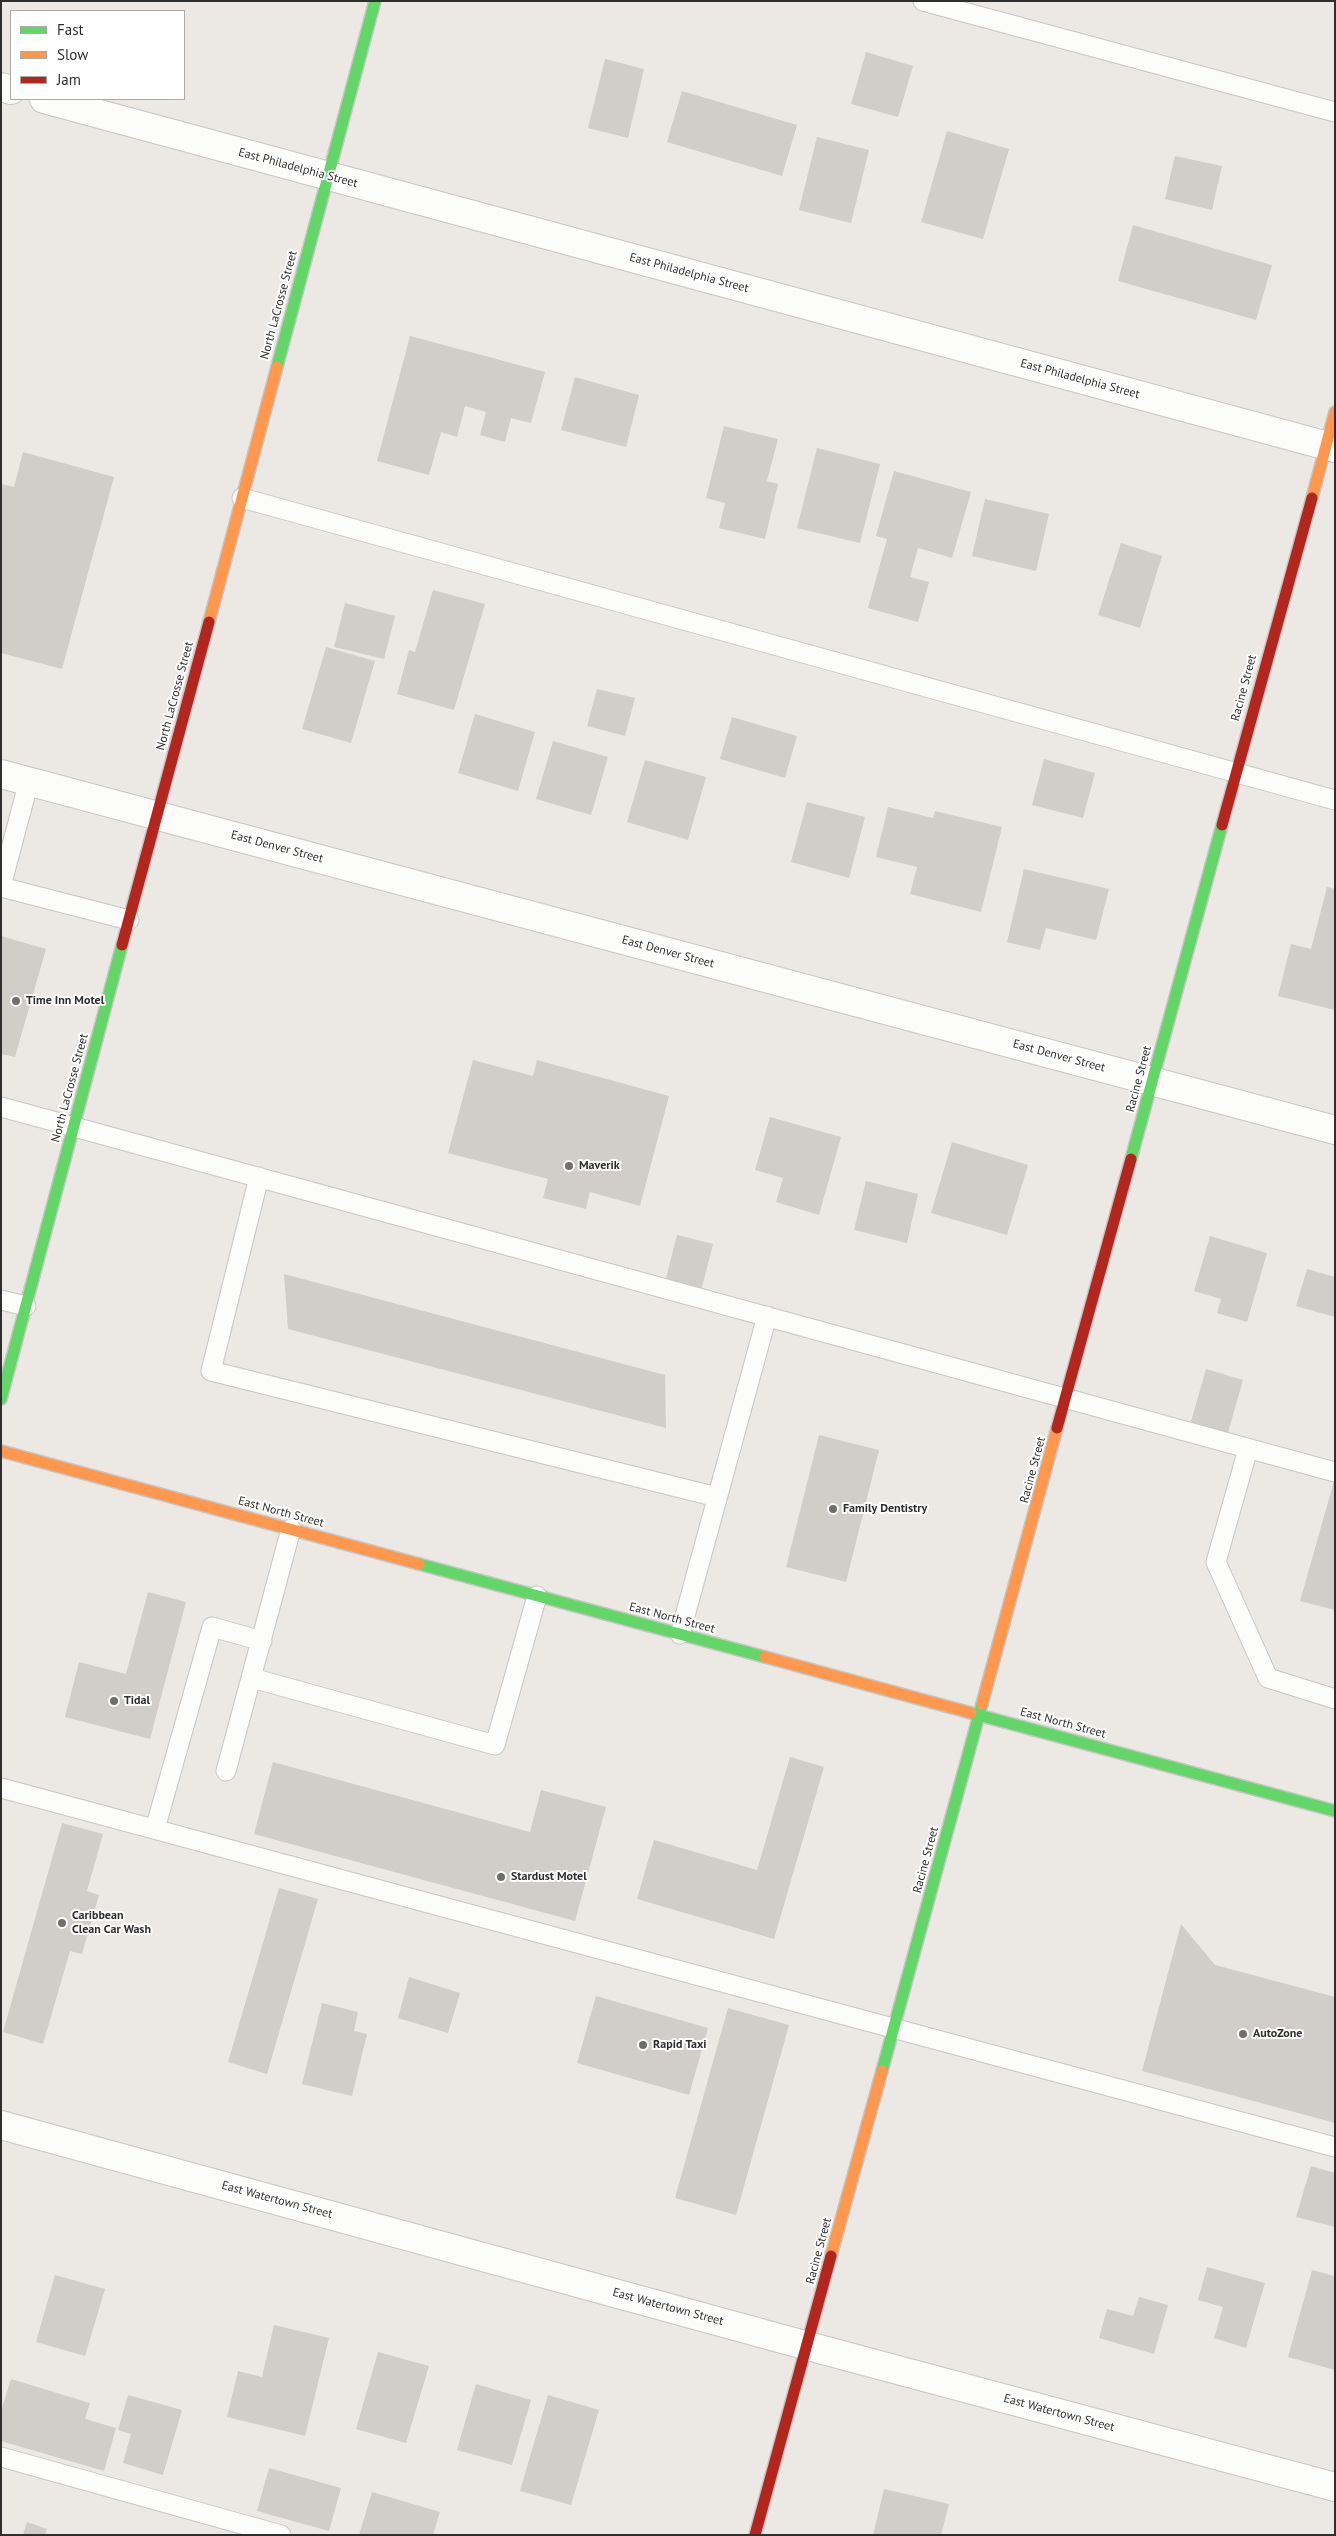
<!DOCTYPE html>
<style>
body{margin:0}
#map{position:relative;width:1336px;height:2536px;overflow:hidden;background:#ece8e4;font-family:"PT Sans",sans-serif}
canvas{display:block}
.frame{position:absolute;inset:0;border:2px solid #2e2e2e;pointer-events:none}
.legend{position:absolute;left:10px;top:10px;width:175px;height:90px;box-sizing:border-box;background:#fff;border:1px solid #ababab;margin:0;padding:6px 9px;list-style:none;font-size:15px;color:#2e2e2e}
.legend li{display:flex;align-items:center;gap:10px;height:25px}
.legend b{width:25px;border:1px solid #ababab}
</style>
<div id="map">
<canvas width="1336" height="2536"></canvas>
<div class="frame"></div>
<ul class="legend">
<li><b style="height:6px;background:#63d668"></b>Fast</li>
<li><b style="height:6px;background:#ff974d"></b>Slow</li>
<li><b style="height:6px;background:#b3261e"></b>Jam</li>
</ul>
</div>
<script>
const ctx = document.querySelector('canvas').getContext('2d');
ctx.lineJoin = 'round';
function fill(path, color) { ctx.fillStyle = color; ctx.fill(path, 'evenodd'); }
const shape = rows => new Path2D(rows.map(r => 'M' + r).join(''));
function trace(path, color, width, dash) { ctx.strokeStyle = color; ctx.lineWidth = width; ctx.lineCap = dash ? 'butt' : 'round'; ctx.setLineDash(dash || []); ctx.stroke(path); }
function write(font, color, halo, rows, align = 'center') {
  ctx.font = font + ' "PT Sans",sans-serif'; ctx.lineWidth = 4; ctx.setLineDash([]); ctx.textBaseline = 'middle'; ctx.strokeStyle = halo; ctx.fillStyle = color; for (const [text, x, y, turn = 0] of rows) {
    ctx.save(); ctx.translate(x, y); ctx.rotate((+turn || 0) * Math.PI / 180); ctx.textAlign = isNaN(turn) ? turn : align; if (halo) ctx.strokeText(text, 0, 0); ctx.fillText(text, 0, 0); ctx.restore();
  }
}
fill(shape([
 [866,52,913,66,898,117,851,104],
 [605,59,644,69,628,138,588,128],
 [682,91,797,125,782,176,667,142],
 [947,131,1009,149,983,239,921,222],
 [817,137,869,150,851,223,799,210],
 [1175,156,1222,166,1212,210,1165,199],
 [1133,225,1272,265,1256,320,1118,281],
 [410,336,545,372,531,423,511,418,505,442,480,435,486,412,465,406,457,437,441,432,429,475,377,461],
 [575,377,639,395,626,447,561,430],
 [724,426,778,439,767,481,778,484,765,539,719,528,725,503,706,498],
 [817,448,880,464,860,543,797,528],
 [23,452,114,477,62,669,1,653,1,484,14,487],
 [894,471,971,492,952,558,918,548,910,577,929,582,918,622,868,608,887,539,876,536],
 [985,499,1049,514,1036,571,972,556],
 [1121,543,1162,556,1140,628,1098,615],
 [433,590,485,604,454,710,397,694,409,650,415,652],
 [345,603,395,616,384,659,334,647],
 [326,647,375,661,351,743,302,729],
 [597,689,635,698,625,736,587,726],
 [475,714,535,732,518,791,458,773],
 [732,717,797,736,785,778,720,759],
 [553,741,608,757,591,815,536,799],
 [1044,759,1095,773,1083,818,1032,805],
 [645,760,706,777,688,840,627,822],
 [807,802,865,817,849,878,791,862],
 [888,807,933,818,935,811,1002,827,981,912,910,894,917,867,876,857],
 [1024,869,1109,889,1096,940,1046,928,1040,950,1007,942],
 [1327,887,1335,889,1335,1010,1278,996,1291,944,1311,949],
 [1,936,46,949,15,1057,1,1054],
 [473,1060,533,1076,537,1060,669,1096,640,1206,590,1192,586,1209,543,1198,548,1179,448,1153],
 [770,1117,841,1137,819,1215,776,1202,783,1178,755,1170],
 [952,1142,1028,1165,1007,1235,931,1213],
 [866,1181,918,1194,907,1243,854,1230],
 [677,1235,713,1244,701,1291,665,1282],
 [1210,1236,1267,1253,1247,1322,1217,1313,1221,1299,1194,1291],
 [1307,1269,1335,1277,1335,1317,1296,1306],
 [284,1274,665,1375,666,1428,288,1329],
 [1206,1369,1243,1380,1227,1436,1190,1425],
 [819,1435,879,1450,846,1582,786,1567],
 [1334,1481,1335,1481,1335,1610,1300,1601],
 [148,1592,186,1602,150,1739,65,1717,79,1662,126,1674],
 [790,1757,824,1767,774,1939,637,1899,654,1840,757,1870],
 [273,1762,530,1832,541,1790,606,1807,575,1921,254,1834],
 [62,1823,103,1834,87,1891,99,1895,82,1954,70,1951,43,2044,3,2032],
 [279,1888,318,1899,267,2074,228,2062],
 [1181,1924,1215,1965,1335,1997,1335,2123,1142,2071],
 [409,1977,460,1993,448,2033,398,2018],
 [596,1996,708,2028,689,2095,577,2063],
 [322,2003,358,2012,354,2031,367,2034,352,2096,302,2084],
 [728,2008,789,2025,736,2215,675,2198],
 [1311,2166,1335,2173,1335,2227,1296,2217],
 [1207,2267,1265,2283,1246,2348,1214,2338,1223,2307,1198,2300],
 [1312,2270,1335,2276,1335,2370,1288,2357],
 [55,2275,105,2289,85,2356,36,2342],
 [1139,2297,1168,2305,1154,2354,1099,2338,1107,2309,1133,2316],
 [274,2325,329,2338,305,2436,227,2417,238,2371,262,2377],
 [378,2352,429,2366,406,2443,356,2429],
 [11,2379,90,2403,85,2419,116,2428,104,2471,1,2441,1,2411],
 [476,2384,531,2400,512,2465,457,2450],
 [128,2395,182,2410,163,2475,123,2463,131,2434,118,2430],
 [548,2395,599,2410,571,2505,520,2491],
 [269,2468,341,2488,329,2531,257,2511],
 [884,2489,949,2504,941,2535,873,2535],
 [372,2492,440,2512,433,2535,359,2535],
 [27,2522,47,2529,45,2535,23,2535]
]), '#d1ceca');
const lane = shape([
 [923,1,1335,112],
 [242,498,1335,800],
 [1,886,29,781],
 [1,887,129,920],
 [1,1107,1335,1472],
 [259,1177,211,1371,717,1497],
 [1,1300,26,1306],
 [1248,1449,1216,1562,1268,1678,1335,1699],
 [680,1634,767,1316],
 [252,1678,495,1745,537,1596],
 [226,1771,291,1529],
 [1,1788,1335,2147],
 [155,1829,212,1627,262,1641],
 [1,2457,281,2535]
]);
const street = shape([
 [1,87,11,90],
 [44,99,1335,448],
 [1,774,1335,1130],
 [1,2125,808,2346,1335,2487]
]);
const fast = shape([
 [277,367,375,1],
 [1131,1159,1222,825],
 [1,1399,122,945],
 [419,1564,765,1657],
 [971,1713,1335,1811],
 [882,2071,982,1704]
]);
const slow = shape([
 [1312,498,1335,412],
 [209,622,277,367],
 [1,1451,419,1564],
 [765,1657,971,1713],
 [982,1704,1057,1428],
 [831,2256,882,2071]
]);
const jam = shape([
 [1222,825,1312,498],
 [122,945,209,622],
 [1057,1428,1131,1159],
 [755,2535,831,2256]
]);
trace(lane, '#c6c5c5', 21);
trace(street, '#c6c5c5', 30);
trace(fast, '#c6c5c5', 14);
trace(slow, '#c6c5c5', 14);
trace(jam, '#c6c5c5', 14);
trace(lane, '#fcfcfb', 19);
trace(street, '#fcfcfb', 28);
trace(fast, '#63d668', 11);
trace(slow, '#ff974d', 11);
trace(jam, '#b3261e', 11);
for (const [x, y, r, color] of [
 [16,1001,5,"#706f6e"],
 [569,1166,5,"#706f6e"],
 [833,1509,5,"#706f6e"],
 [114,1701,5,"#706f6e"],
 [501,1877,5,"#706f6e"],
 [62,1923,5,"#706f6e"],
 [1243,2034,5,"#706f6e"],
 [643,2045,5,"#706f6e"]
]) { const dot = new Path2D(); dot.arc(x, y, r, 0, 2 * Math.PI); ctx.fillStyle = color; ctx.fill(dot); trace(dot, '#fff', 2); }
write('12px', '#2e2e2e', '#fff', [
 ["East Philadelphia Street",298,168,15],
 ["East Philadelphia Street",689,273,15],
 ["North LaCrosse Street",279,305,-75],
 ["East Philadelphia Street",1080,379,15],
 ["Racine Street",1244,688,-75],
 ["North LaCrosse Street",175,696,-75],
 ["East Denver Street",277,847,15],
 ["East Denver Street",668,952,15],
 ["East Denver Street",1059,1056,15],
 ["Racine Street",1139,1079,-75],
 ["North LaCrosse Street",70,1088,-75],
 ["Racine Street",1033,1470,-75],
 ["East North Street",281,1512,15],
 ["East North Street",672,1618,15],
 ["East North Street",1063,1723,15],
 ["Racine Street",926,1860,-75],
 ["East Watertown Street",277,2200,15],
 ["Racine Street",819,2251,-75],
 ["East Watertown Street",668,2307,15],
 ["East Watertown Street",1059,2413,15]
]);
write('bold 12px', '#2e2e2e', '#fff', [
 ["Time Inn Motel",26,1001],
 ["Maverik",579,1166],
 ["Family Dentistry",843,1509],
 ["Tidal",124,1701],
 ["Stardust Motel",511,1877],
 ["Caribbean",72,1916],
 ["Clean Car Wash",72,1930],
 ["AutoZone",1253,2034],
 ["Rapid Taxi",653,2045]
], 'left');
</script>
